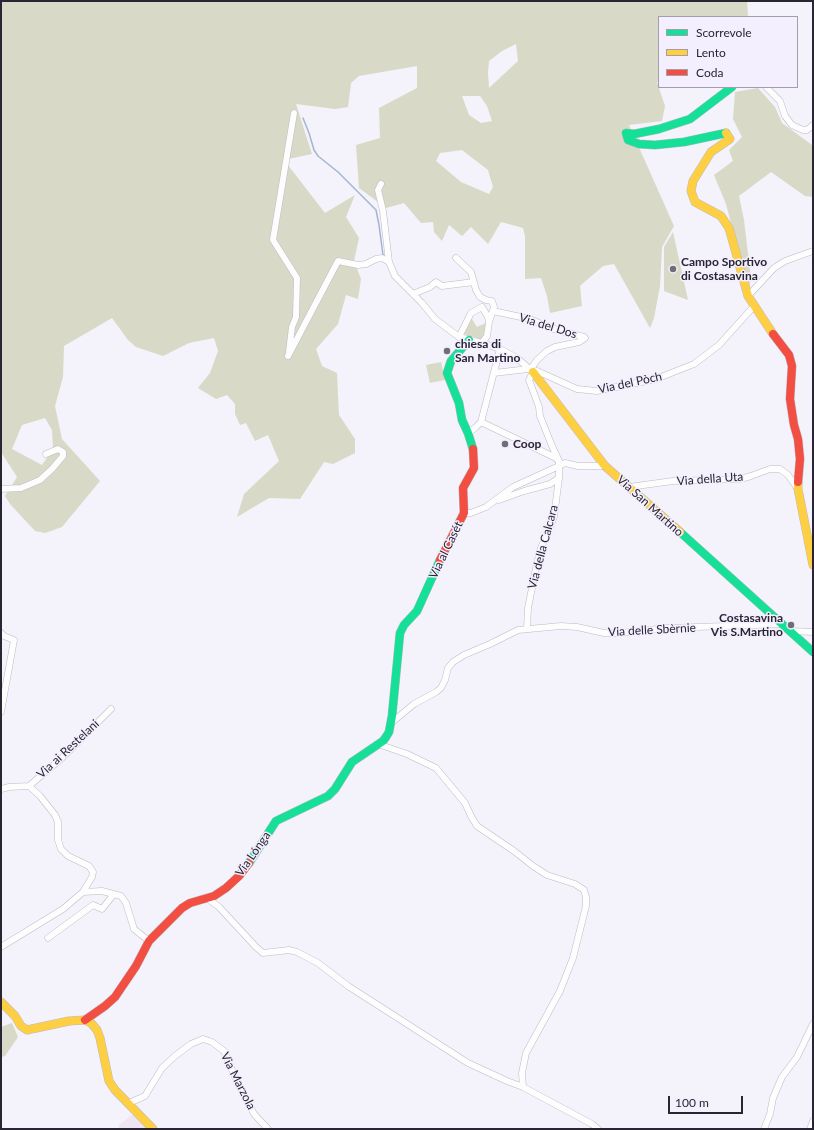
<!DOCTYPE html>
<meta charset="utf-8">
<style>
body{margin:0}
#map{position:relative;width:814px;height:1130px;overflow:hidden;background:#f4f2fa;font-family:Lato,sans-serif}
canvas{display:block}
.frame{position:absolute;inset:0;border:2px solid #292532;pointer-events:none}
.legend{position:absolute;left:658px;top:16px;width:140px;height:72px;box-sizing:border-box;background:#f3effe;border:1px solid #a29eac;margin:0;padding:5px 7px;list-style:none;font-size:12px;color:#292532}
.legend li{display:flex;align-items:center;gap:8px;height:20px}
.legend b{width:20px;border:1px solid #a29eac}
.scale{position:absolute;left:668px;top:1096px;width:75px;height:18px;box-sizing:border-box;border:2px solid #292532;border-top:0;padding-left:5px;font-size:12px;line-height:14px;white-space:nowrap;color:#292532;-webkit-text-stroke:3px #f3effe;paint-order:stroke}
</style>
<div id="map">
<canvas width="814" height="1130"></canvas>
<div class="frame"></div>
<ul class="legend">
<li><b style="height:5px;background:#16e098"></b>Scorrevole</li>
<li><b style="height:5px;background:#ffcf43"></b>Lento</li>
<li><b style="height:5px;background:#f24e42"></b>Coda</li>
</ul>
<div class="scale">100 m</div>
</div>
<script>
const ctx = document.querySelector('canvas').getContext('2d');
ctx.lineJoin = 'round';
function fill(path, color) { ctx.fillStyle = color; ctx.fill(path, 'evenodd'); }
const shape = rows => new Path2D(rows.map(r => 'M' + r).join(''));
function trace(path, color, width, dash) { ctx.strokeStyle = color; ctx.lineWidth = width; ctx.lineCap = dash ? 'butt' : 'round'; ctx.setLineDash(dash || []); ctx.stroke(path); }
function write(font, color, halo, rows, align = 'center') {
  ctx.font = font + ' Lato,sans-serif'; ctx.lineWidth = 3; ctx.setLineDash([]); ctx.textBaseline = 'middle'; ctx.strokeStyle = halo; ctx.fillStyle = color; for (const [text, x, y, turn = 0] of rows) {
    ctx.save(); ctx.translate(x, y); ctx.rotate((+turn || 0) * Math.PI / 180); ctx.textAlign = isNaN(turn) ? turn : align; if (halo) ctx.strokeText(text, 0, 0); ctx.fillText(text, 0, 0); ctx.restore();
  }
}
fill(shape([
 [134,1113,149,1129,120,1129,118,1126]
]), '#efe5f3');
fill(shape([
 [1,1,747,1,748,15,747,17,659,17,659,81,657,82,665,106,662,121,629,125,674,226,662,247,660,286,654,318,650,328,614,264,603,266,580,286,582,306,550,313,547,296,541,278,525,279,525,236,523,228,501,222,488,244,471,227,462,236,449,225,442,241,434,232,433,222,421,223,404,203,386,208,359,188,356,145,380,138,379,108,417,88,417,66,359,76,351,83,348,107,335,109,296,104,312,154,284,160,325,213,355,195,346,217,359,238,354,261,361,279,358,299,346,295,338,324,316,349,322,366,337,373,339,415,355,439,355,453,333,464,324,462,300,499,269,498,237,517,244,494,279,461,268,435,255,441,246,423,240,425,235,414,235,404,227,395,216,399,198,388,210,373,218,351,214,338,189,343,163,356,136,347,128,340,112,318,64,346,63,377,55,406,62,439,100,481,62,527,45,533,35,531,10,504,5,496,17,477,1,452],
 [516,44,518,61,489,88,488,73,489,61,502,51],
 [462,96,480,96,487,106,492,121,481,123,469,115],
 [462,150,488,170,493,187,489,194,461,182,436,161,440,153],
 [45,418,52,430,53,449,42,465,12,449,22,425],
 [758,88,775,107,782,123,812,145,813,144,813,197,805,196,771,172,739,196,744,220,751,279,748,288,726,204,714,175,733,161,729,150,742,137,733,119,735,92],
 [673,232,688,300,664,291,664,247],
 [470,316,477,327,488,322,484,340,461,333],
 [441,362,445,380,430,383,426,365],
 [12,1023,18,1037,5,1056,1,1057,1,1027]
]), '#d8dac7');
trace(shape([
 [303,118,309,133,314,150,318,156,338,172,376,210,379,225,383,255]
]), '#a4b4d2', 1.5);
const street = shape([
 [766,87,780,101,785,116,792,125,803,130,807,130,813,125],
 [381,184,378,190,383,211,389,262],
 [456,258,471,272,476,290,480,297,486,300,492,301,494,307,489,322],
 [413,294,430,287,436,282,442,286,474,282],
 [748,296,774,268,785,261,813,251],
 [493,311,530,319,550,328,584,337,585,338,579,342,555,347,547,351,537,360,530,370,537,371,577,389,597,391,656,379,694,364,719,345,755,305],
 [459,337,471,313,482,307,488,317,489,322,487,336,482,343],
 [289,352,292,327,296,317,297,278,273,240,294,113],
 [288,356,338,261,358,265,366,264,376,259,382,258,389,262,395,276,422,303,435,319,459,337,482,343,500,349,517,358,533,372,529,380,532,388,539,407,540,416,552,446,559,461,559,478,554,517,541,548,536,568,528,608,527,628],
 [494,373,528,369],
 [481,422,554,457,559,461],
 [468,433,475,428,481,422,500,349],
 [629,487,673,481,740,479,751,476,770,469,780,469,788,475,798,489],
 [1,489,21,488,40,480,52,469,63,456,63,452,58,449,46,454],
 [499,500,524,491,550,484,559,478],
 [464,513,471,513,486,507,513,487,559,466,565,463,578,466,605,466],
 [791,631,813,632],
 [1,633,4,636,14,640,1,712],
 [391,723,414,704,436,692,441,688,445,680,448,668,453,662,464,655,490,644,518,630,561,626,577,627,604,633,621,633,667,628,783,624],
 [378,744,407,754,436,768,465,803,471,816,477,826,514,851,533,866,547,875,575,884,584,890,586,897,586,906,573,958,560,991,526,1053,522,1073,523,1087],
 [1,789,9,787,29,786,62,758,111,709],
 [83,892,102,891,121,896,126,903,134,929,149,941],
 [207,898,219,907,256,947,263,953,289,950,297,952,318,963,348,986,468,1063,507,1081,523,1087,592,1124,598,1129],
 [48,938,93,905,102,909,114,894],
 [1,947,63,909,83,892,92,877,93,872,89,866,68,856,61,849,58,840,58,822,55,815,40,796,29,786],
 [129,1103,145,1096,162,1068,175,1056,191,1044,203,1039,212,1042,224,1051,236,1079,254,1114,268,1129],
 [764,1129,770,1114,773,1098,782,1077,797,1057,813,1024],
 [810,1129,813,1121]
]);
const fast = shape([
 [726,133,684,142,655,145,639,144,628,140,626,133,634,134,659,129,690,119,732,87],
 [469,340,451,361,447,373,459,403,462,420,468,433,473,449],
 [680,532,813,652],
 [249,863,276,821,328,796,335,789,352,762,383,741,386,737,389,732,392,716,400,633,404,625,417,611,440,560]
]);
const slow = shape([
 [726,133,730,139,711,152,693,181,691,191,695,202,721,216,729,228,748,296,773,334],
 [533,372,605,466,680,532],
 [798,482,798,489,813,565],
 [1,1002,15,1016,21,1026,27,1030,69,1021,85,1020,91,1023,97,1030,100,1038,109,1081,115,1090,153,1129]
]);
const jam = shape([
 [773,334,789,355,792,366,790,399,794,425,798,439,800,459,798,482],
 [440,560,464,513,463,488,474,468,473,449],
 [85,1020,105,1006,115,997,136,966,149,941,182,908,190,903,214,896,226,888,239,876,249,863]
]);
trace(street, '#bdbac4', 7);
trace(fast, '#bdbac4', 9);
trace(slow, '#bdbac4', 9);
trace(jam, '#bdbac4', 9);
trace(street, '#fdfdfe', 6);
trace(fast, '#16e098', 8);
trace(slow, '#ffcf43', 8);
trace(jam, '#f24e42', 8);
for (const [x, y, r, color] of [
 [673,269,4,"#706d78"],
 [447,351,4,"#706d78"],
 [505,444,4,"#706d78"],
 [791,625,4,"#706d78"]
]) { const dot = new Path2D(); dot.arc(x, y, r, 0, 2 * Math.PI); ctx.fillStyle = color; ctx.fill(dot); trace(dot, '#f3effe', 1.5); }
write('bold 12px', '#292532', '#f3effe', [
 ["Campo Sportivo",681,262],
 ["di Costasavina",681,276],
 ["chiesa di",455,344],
 ["San Martino",455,358],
 ["Coop",513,444],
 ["Costasavina",783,618,"right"],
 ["Vis S.Martino",783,632,"right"]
], 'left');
write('12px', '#292532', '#f3effe', [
 ["Via del Dos",548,326,17],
 ["Via del Pòch",630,383,-12],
 ["Via della Uta",710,479,-4],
 ["Via San Martino",650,506,42],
 ["Via della Calcara",543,547,-75],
 ["Via al Casét",446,550,-64],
 ["Via delle Sbèrnie",652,630,-3],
 ["Via ai Restelani",68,749,-43],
 ["Via Lónga",253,854,-55],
 ["Via Marzola",238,1081,63]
]);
</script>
